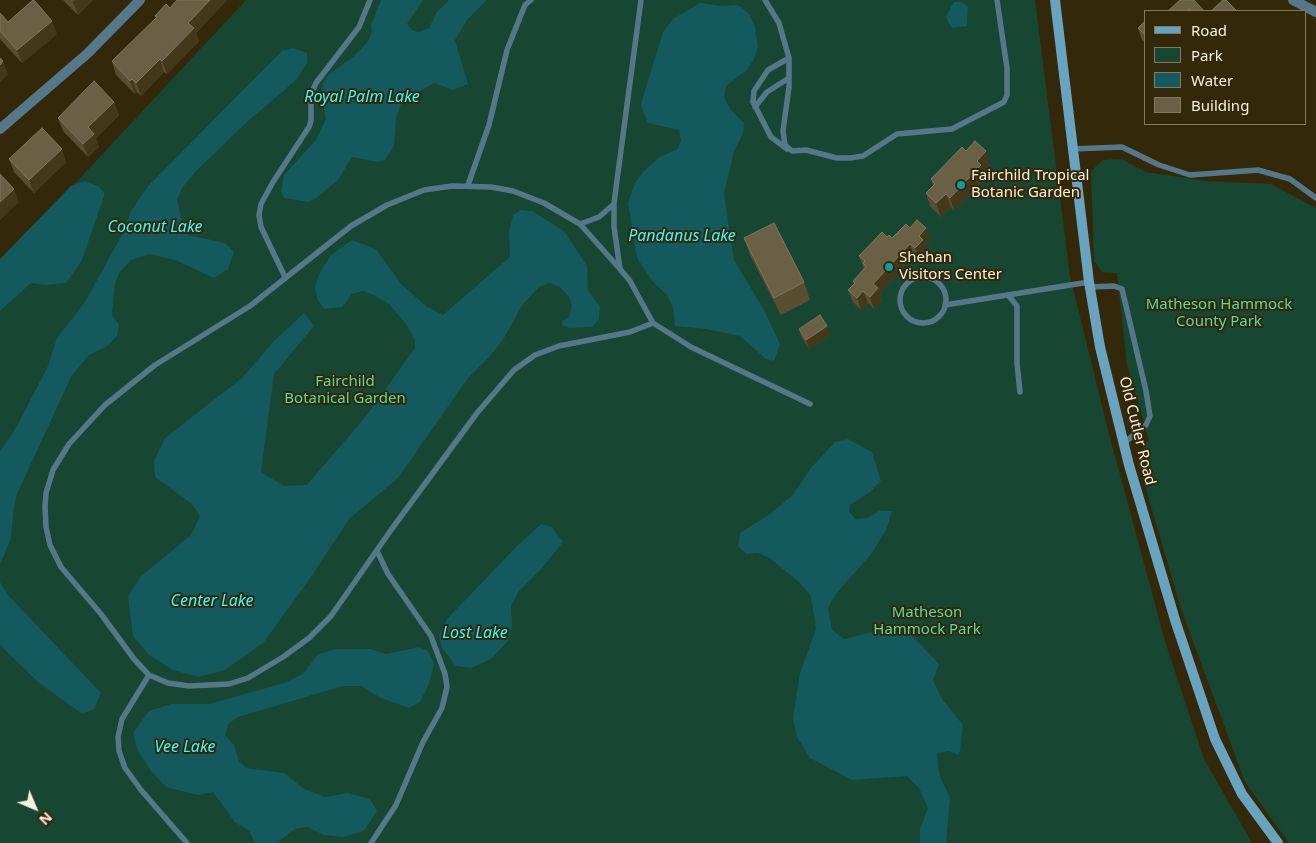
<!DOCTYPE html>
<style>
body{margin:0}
#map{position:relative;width:1316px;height:843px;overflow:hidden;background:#33290a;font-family:"Noto Sans",sans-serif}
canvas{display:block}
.legend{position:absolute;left:1144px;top:10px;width:162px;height:115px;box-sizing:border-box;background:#33290a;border:1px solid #817960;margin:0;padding:6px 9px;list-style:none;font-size:15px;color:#f7f1e0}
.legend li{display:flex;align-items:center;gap:10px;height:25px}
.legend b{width:25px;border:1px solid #817960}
.north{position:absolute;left:10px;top:783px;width:50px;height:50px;-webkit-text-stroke:4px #33290a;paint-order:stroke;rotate:135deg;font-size:14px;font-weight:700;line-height:20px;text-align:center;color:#f7f1e0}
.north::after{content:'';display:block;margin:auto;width:18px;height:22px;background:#f7f1e0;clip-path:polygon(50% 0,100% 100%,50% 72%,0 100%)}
</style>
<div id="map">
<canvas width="1316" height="843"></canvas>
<ul class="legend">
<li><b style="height:6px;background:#68a4c0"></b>Road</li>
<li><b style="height:14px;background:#174633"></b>Park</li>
<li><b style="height:14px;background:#13595d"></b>Water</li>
<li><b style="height:14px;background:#6a6045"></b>Building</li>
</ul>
<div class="north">N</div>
</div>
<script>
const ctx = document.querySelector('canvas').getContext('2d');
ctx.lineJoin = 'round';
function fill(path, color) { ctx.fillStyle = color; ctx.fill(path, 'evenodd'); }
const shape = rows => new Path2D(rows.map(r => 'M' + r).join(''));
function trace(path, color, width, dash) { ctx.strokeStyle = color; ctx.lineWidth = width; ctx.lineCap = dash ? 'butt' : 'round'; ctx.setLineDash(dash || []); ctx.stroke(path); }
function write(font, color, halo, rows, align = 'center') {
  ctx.font = font + ' "Noto Sans",sans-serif'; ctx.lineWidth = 4; ctx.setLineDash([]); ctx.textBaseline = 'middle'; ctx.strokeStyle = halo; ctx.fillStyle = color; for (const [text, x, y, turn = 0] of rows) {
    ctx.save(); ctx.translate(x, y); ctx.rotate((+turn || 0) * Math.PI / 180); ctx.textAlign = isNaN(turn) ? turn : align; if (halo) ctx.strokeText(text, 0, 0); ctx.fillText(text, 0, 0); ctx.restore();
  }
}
fill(shape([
 [246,0,1035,0,1070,276,1109,434,1165,641,1204,759,1252,843,0,843,0,264],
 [1122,159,1146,172,1206,181,1271,184,1316,208,1316,843,1289,843,1245,782,1181,609,1139,465,1144,445,1149,440,1127,365,1117,273,1102,272,1094,261,1091,171,1103,160]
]), '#174633');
fill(shape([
 [381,0,423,0,407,24,412,30,419,32,429,28,437,12,449,0,487,0,467,20,455,40,468,84,453,90,434,83,402,101,396,118,394,146,385,160,377,162,352,157,338,180,315,199,308,202,284,198,281,192,284,175,316,140,326,119,321,94,323,83,329,74,353,57,367,43,372,32,371,25],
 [954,2,962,2,968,7,967,26,952,28,948,22,946,16],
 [700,3,721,6,738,5,749,14,755,27,758,47,754,59,747,70,726,86,724,97,731,110,744,123,743,134,734,151,724,194,734,260,764,310,780,344,774,361,766,359,740,336,706,329,675,326,673,308,667,295,653,282,637,258,628,203,635,183,644,171,660,157,677,149,681,141,679,130,648,123,641,106,643,97,663,32,673,19],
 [293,48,307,53,307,63,296,80,247,122,196,171,182,188,177,200,183,226,188,235,225,243,234,252,228,269,214,278,178,261,150,254,131,260,120,272,115,282,112,315,119,325,117,336,107,346,89,355,71,377,17,494,14,506,11,538,0,565,0,452,17,426,48,366,57,338,85,302,124,231,131,211,149,185,282,51],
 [85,181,98,186,104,192,104,196,82,260,66,283,45,285,31,283,0,311,0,259,71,186],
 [521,210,532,211,564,231,587,266,588,290,600,307,599,319,592,327,570,328,562,325,562,321,569,317,572,306,569,297,560,287,550,283,539,287,523,304,504,338,491,355,468,378,398,478,349,519,311,577,264,642,225,670,199,677,173,670,149,655,133,636,128,597,141,576,191,535,200,516,192,504,155,477,154,461,165,438,242,378,273,342,304,313,314,326,274,374,261,472,284,486,307,485,366,416,415,348,415,340,406,324,389,304,374,295,363,291,352,294,342,307,324,309,317,299,315,286,320,272,331,255,352,240,376,249,401,284,427,307,443,315,510,257,509,233,513,215],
 [848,439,872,452,881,481,870,492,850,505,849,511,855,519,867,518,879,511,892,511,887,528,872,553,835,595,828,608,832,630,844,639,902,625,939,664,933,680,942,699,963,725,960,751,958,755,949,751,937,753,939,774,950,798,946,843,920,843,920,829,928,808,919,788,907,776,852,780,810,758,797,737,793,718,800,673,816,629,811,596,800,583,771,559,758,553,746,554,738,546,740,533,770,514,793,495,811,468,835,442],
 [541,524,552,527,563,542,542,568,519,591,511,606,512,626,508,641,491,659,471,668,456,666,442,648,439,635,447,619,517,546],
 [0,582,7,594,101,693,94,709,82,714,38,682,5,650,0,644],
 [419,647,428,651,434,664,429,684,420,702,409,708,381,698,361,686,343,686,238,717,228,724,225,735,234,745,239,761,246,768,284,773,304,789,326,797,347,793,370,799,377,811,364,831,344,837,324,835,307,827,295,829,276,843,255,843,249,831,235,822,213,792,198,795,166,787,151,771,137,749,133,733,149,711,171,704,209,704,284,683,303,674,318,654,336,649,370,649,386,654]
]), '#13595d');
trace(shape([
 [765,0,779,23,789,58,789,87,783,131,785,145,792,151,806,150,837,158,850,158,863,156,897,134,952,129,1004,102,1007,95,1007,68,997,0],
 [755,107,767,92,789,78],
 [787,149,771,137,753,102,754,91,768,70,789,58],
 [1072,149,1122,147,1159,165,1190,175,1258,170,1290,179,1316,198],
 [468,185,489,125,507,50,525,5,531,0],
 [580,224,599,217,614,204],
 [620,269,614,227,614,203,641,0],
 [285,277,261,227,259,215,261,204,273,182,309,127,311,121,311,94,316,83,359,27,370,0],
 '900 300a23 23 0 1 1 46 0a23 23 0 1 1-46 0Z',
 [1089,287,1114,286,1122,289,1146,391,1150,416,1146,425,1124,443],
 [1008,295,1017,306,1017,363,1020,392],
 [945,305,1089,282],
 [653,323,630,332,559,346,535,355,514,370,477,413,391,530,331,616,309,638,283,657,248,678,229,684,189,686,168,683,149,675,134,659,101,614,61,567,50,545,46,527,45,507,46,493,53,470,69,444,105,405,155,365,250,306,351,226,387,205,424,190,452,186,491,187,513,191,544,203,580,224,620,269,630,281,653,323,691,347,810,404],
 [149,675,122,719,118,737,119,751,125,768,141,790,187,843],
 [371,843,396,805,423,742,442,708,447,687,445,674,431,636,388,574,377,551]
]), '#54788a', 5.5);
trace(shape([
 [1293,0,1316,12],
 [0,129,88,53,140,0]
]), '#54788a', 10);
trace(shape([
 [1055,0,1089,282,1100,347,1129,465,1176,623,1215,739,1242,794,1278,843]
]), '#68a4c0', 10);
fill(shape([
 [63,0,93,0,78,15],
 [177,0,227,0,196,33,199,41,167,74,164,72,141,96,137,92,135,94,116,75,112,61,156,18,155,16,170,8],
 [0,13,8,22,57,34,22,63,0,39],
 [1145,21,1145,42,1142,40,1138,28],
 [114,102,119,115,96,138,99,147,88,157,63,131,58,118],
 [966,151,990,165,983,172,985,178,954,211,951,207,941,217,930,206,926,193,933,186,931,179],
 [9,159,66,162,34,193,14,172],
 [887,237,930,240,925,245,927,252,919,260,914,256,880,293,882,300,874,309,868,303,861,310,853,302,848,290,854,284,853,281,864,268,859,256],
 [744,238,804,282,810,300,781,315,750,255],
 [799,329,830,335,809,349,802,338]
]), '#594e32');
fill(shape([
 [75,0,93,0,78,15,73,2],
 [210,0,227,0,196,33,199,41,167,74,162,61,188,23],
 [52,21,57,34,22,63,17,50],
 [160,59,164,72,141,96,136,83],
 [3,61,8,74,0,83,0,65],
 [132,79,137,92,135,94,130,81],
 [114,102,119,115,96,138,99,147,88,157,83,144,88,127],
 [62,149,66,162,34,193,29,180],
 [986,151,990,165,983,172,985,178,954,211,950,198,977,161],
 [14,189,19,202,0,220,0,202],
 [946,194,951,207,941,217,936,203],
 [926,228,930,240,925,245,927,252,919,260,915,248,919,236],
 [910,244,914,256,880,293,882,300,874,309,870,297,873,284],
 [863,291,868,303,861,310,857,298],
 [827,326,830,335,809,349,806,340]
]), '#43381a');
const building = shape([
 [33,0,34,0,52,21,17,50,0,31,0,13,8,22,33,0],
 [177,0,210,0,188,23,194,28,162,61,160,59,136,83,132,79,130,81,112,61,157,17,155,16,166,4,170,8,177,0],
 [1180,0,1194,0,1204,11,1191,11,1189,9,1187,11,1168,11,1180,0],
 [1223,0,1226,0,1237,11,1211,11,1223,0],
 [1145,21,1145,35,1138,28,1145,21],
 [0,58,3,61,0,65,0,58],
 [94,81,114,102,88,127,94,134,83,144,58,118,94,81],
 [42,128,62,149,29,180,9,159,42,128],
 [975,141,986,151,977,161,981,165,950,198,946,194,936,203,926,193,935,184,931,179,962,147,966,151,975,141],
 [0,174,14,189,0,202,0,174],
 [917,220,926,228,919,236,923,240,915,248,910,244,873,284,878,288,870,297,863,291,857,298,848,290,855,283,853,281,866,267,863,263,865,261,859,256,882,232,887,237,889,235,892,238,906,224,910,228,917,220],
 [774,223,804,282,774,298,744,238,774,223],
 [820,315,827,326,806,340,799,329,820,315]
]);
fill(building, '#6a6045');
trace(building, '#80765d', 1);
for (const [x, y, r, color] of [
 [961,185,5,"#0f9aa8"],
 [889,267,5,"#0f9aa8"]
]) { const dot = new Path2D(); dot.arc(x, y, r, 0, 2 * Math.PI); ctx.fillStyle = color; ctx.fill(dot); trace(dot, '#33290a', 2); }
write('15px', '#f7f1e0', '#33290a', [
 ["Fairchild Tropical",971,176],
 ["Botanic Garden",971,193],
 ["Shehan",899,258],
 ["Visitors Center",899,275]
], 'left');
write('15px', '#55dba7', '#33290a', [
 ["Matheson Hammock",1219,305],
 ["County Park",1219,322],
 ["Fairchild",345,382],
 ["Botanical Garden",345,399],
 ["Matheson",927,613],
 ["Hammock Park",927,630]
]);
write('15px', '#f7f1e0', '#33290a', [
 ["Old Cutler Road",1137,431,76]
]);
write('italic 16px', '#3ff6ff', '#33290a', [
 ["Royal Palm Lake",362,97],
 ["Coconut Lake",155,227],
 ["Pandanus Lake",682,236],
 ["Center Lake",212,601],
 ["Lost Lake",475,633],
 ["Vee Lake",185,747]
]);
</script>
